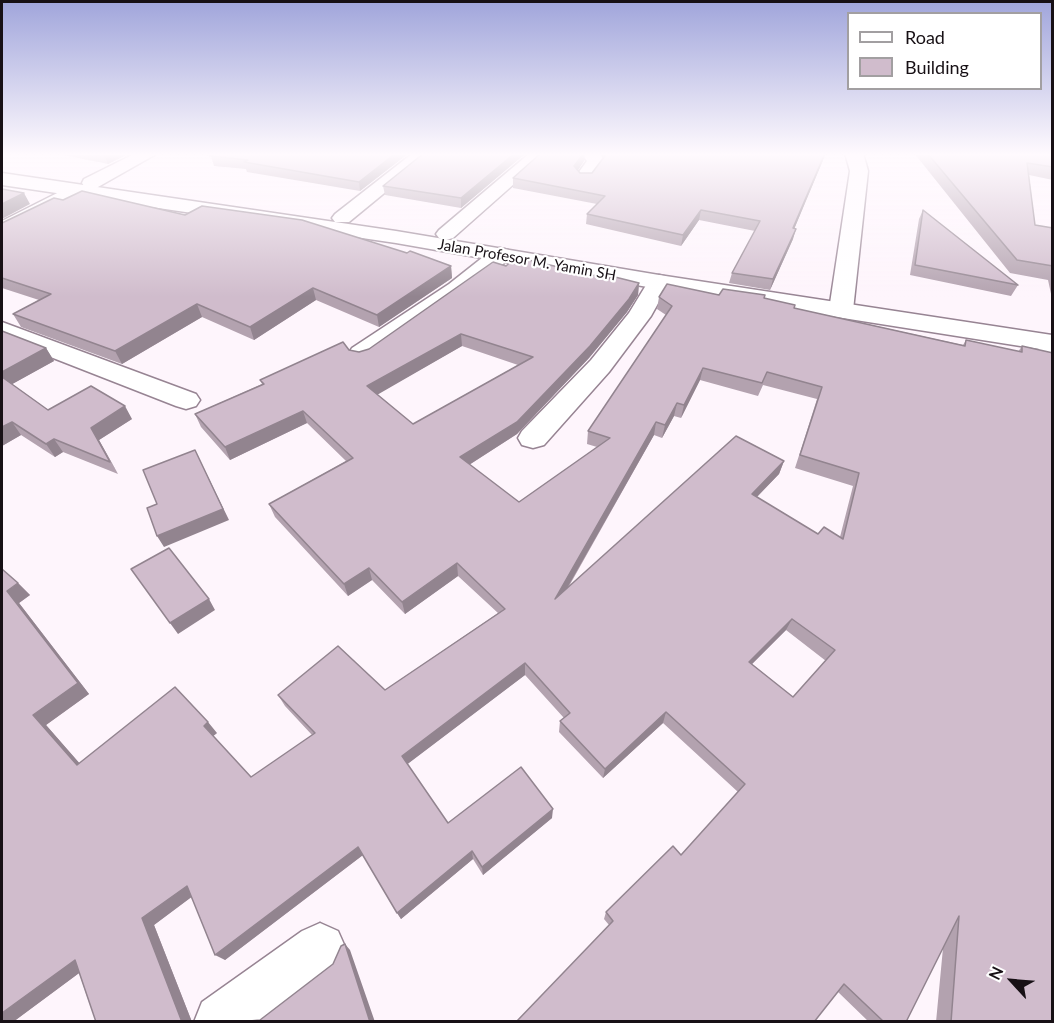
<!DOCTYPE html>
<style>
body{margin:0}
#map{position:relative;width:1054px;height:1023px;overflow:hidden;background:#fef5fc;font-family:Lato,sans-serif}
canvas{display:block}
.frame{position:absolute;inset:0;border:3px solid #171015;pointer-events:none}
.legend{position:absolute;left:847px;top:12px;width:195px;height:78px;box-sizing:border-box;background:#fff;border:2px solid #a29fa1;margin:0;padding:8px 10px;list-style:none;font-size:18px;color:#171015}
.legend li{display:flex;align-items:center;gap:12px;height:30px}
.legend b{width:30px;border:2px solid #a29fa1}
.north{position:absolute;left:982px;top:951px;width:60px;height:60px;-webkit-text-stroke:4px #fff;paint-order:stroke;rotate:296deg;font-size:16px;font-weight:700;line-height:24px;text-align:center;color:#171015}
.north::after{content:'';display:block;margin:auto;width:21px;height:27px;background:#171015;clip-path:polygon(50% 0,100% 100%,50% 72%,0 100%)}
</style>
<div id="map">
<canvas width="1054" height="1023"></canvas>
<div class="frame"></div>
<ul class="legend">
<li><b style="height:8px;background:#fff"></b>Road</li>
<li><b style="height:16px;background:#d0bccc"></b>Building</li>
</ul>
<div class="north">N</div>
</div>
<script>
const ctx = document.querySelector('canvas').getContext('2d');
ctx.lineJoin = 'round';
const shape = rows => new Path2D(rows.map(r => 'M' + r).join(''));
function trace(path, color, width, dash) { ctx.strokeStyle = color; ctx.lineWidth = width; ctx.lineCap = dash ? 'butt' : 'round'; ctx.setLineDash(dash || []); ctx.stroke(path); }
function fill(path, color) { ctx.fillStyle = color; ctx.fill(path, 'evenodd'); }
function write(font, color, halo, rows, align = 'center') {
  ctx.font = font + ' Lato,sans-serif'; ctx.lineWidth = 4.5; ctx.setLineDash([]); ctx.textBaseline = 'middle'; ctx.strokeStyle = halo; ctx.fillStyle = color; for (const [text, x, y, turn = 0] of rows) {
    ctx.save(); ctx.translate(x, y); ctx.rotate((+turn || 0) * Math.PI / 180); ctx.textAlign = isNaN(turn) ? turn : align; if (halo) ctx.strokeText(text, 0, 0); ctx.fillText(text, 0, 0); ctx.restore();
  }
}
const minor = shape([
 [136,153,158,153,98,187,86,187,87,190,85,194,9,233,2,235,2,221,71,186,84,186,82,183,84,179,136,153],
 [413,153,433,153,349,222,335,222,332,218,335,214,413,153],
 [530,153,549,153,453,238,446,240,439,238,436,234,439,230,530,153],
 [581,153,599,153,605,161,591,180,579,180,576,176,587,161,581,153],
 [500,248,508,250,511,255,508,260,465,294,370,360,361,362,352,360,348,354,352,348,449,284,492,250,500,248],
 [659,275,667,277,670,282,651,316,609,372,544,445,533,448,522,445,518,438,522,431,591,360,629,313,651,277,659,275],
 [2,322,196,394,200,400,196,406,186,409,176,406,2,338,2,322],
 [1052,335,1052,360,1043,358,1039,352,1039,343,1043,338,1052,335],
 [320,923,338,931,346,949,338,967,268,1022,194,1022,202,1002,302,931,320,923]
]);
const secondary = shape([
 [845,153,863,153,868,171,853,310,850,315,841,317,832,315,829,310,850,171,845,153]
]);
const trunk = shape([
 [2,173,396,231,659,275,1052,335,1052,351,659,289,396,243,2,185,2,173]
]);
trace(minor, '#978493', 3);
trace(secondary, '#978493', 3);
trace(trunk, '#978493', 3);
fill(minor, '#fff');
fill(secondary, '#fff');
fill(trunk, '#fff');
fill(shape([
 [54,153,130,153,108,164],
 [195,153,409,153,360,191,247,172,246,169,214,166,211,156],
 [424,153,526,153,461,208,385,195,383,186],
 [601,153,826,153,794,229,793,239,770,290,729,283,732,273,755,231,699,220,681,246,586,224,587,214,597,204,513,188,513,178,584,161,578,170,580,173,592,173,604,157],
 [914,153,1053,153,1053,180,1029,175,1035,225,1053,228,1053,303,1048,280,1010,273],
 [63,200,185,215,407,253,451,266,452,278,379,327,316,300,254,340,202,317,122,364,21,327,13,314,39,300,2,288,2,223],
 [923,210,1018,285,1011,296,910,275,919,219],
 [506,266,639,283,638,295,627,312,589,358,517,434,469,465,519,502,597,447,587,444,588,431,666,315,657,309,659,297,719,295,765,298,794,308,963,345,966,340,1018,352,1022,346,1053,1022,936,1022,943,948,906,1022,869,1022,838,992,609,925,604,919,606,912,681,855,738,792,663,723,603,778,559,732,560,721,564,718,525,675,407,764,448,823,552,818,483,875,473,859,401,919,363,855,225,960,191,897,154,925,192,1022,96,1022,79,973,13,1022,18,583,30,595,19,603,89,694,46,725,79,763,217,733,213,736,251,777,312,735,285,706,278,695,385,690,498,613,458,576,405,614,372,580,348,596,275,517,269,504,346,461,307,423,230,460,201,427,195,414,262,384,260,380,349,350,359,352,369,349],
 [462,346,518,365,413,424,377,394],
 [700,380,758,396,763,385,817,399,795,468,853,486,840,537,818,534,757,497,779,474,784,461,568,588,654,435,662,438,674,416,681,418],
 [786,630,826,661,793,697,752,664],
 [2,331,46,348,54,361,12,384,48,410,132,419,99,440,118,474,63,452,55,457,21,435,2,446]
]), '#b3a2af');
fill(shape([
 [107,153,130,153,108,164,104,155],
 [396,153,409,153,360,191,359,182],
 [515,153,526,153,461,208,461,198],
 [584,153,585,153,584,161,574,176,574,166],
 [825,153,826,153,790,239,793,228],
 [24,193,30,204,2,219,2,204],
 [701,210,699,220,681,246,683,235],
 [796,229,793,239,770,290,773,279],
 [451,266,452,278,379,327,377,315],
 [639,283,638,295,627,312,589,358,517,434,461,470,460,457],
 [313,288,316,300,254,340,250,327],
 [197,304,202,317,122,364,115,351],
 [461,334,462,346,370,399,367,386],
 [46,348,54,361,7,387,2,379,2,372],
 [703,368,700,380,681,418,684,405],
 [677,403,674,416,662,438,665,425],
 [125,406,132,419,99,440,118,474,91,428],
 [303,411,307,423,230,460,225,447],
 [12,422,21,435,2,446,2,427],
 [656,422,654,435,554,611,555,599],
 [54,439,63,452,55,457,46,444],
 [195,450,229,520,164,547,157,536],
 [784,461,779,474,747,507,752,494],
 [457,563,458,576,405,614,402,602],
 [369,568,372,580,348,596,344,584],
 [18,583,30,595,19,603,89,694,46,725,89,774,77,765,33,715,7,591],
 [209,599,215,610,178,634,170,623],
 [792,619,786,630,743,673,749,662],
 [525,663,525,675,405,766,402,756],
 [666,712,663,723,603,778,605,769],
 [208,722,217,733,212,737,204,726],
 [553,809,552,818,483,875,482,867],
 [358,847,363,855,225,960,215,955],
 [472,851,473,859,401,919,397,913],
 [187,886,197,893,154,925,192,1022,182,1022,142,918],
 [345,944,350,950,375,1022,370,1022],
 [75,960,90,965,13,1022,2,1022,2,1013]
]), '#92848f');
const building = shape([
 [215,153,396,153,359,182,244,162,248,160,210,156,215,153],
 [424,153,515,153,461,198,383,186,424,153],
 [541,153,584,153,574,166,580,173,592,173,607,153,825,153,793,228,796,229,773,279,732,273,760,221,701,210,683,235,587,214,605,196,513,178,541,153],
 [927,153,1053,153,1053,167,1027,163,1035,225,1053,228,1053,266,1017,260,927,153],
 [2,189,24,193,2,204,2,189],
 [82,191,185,215,202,206,302,220,407,253,410,251,451,266,377,315,313,288,250,327,197,304,115,351,13,314,51,294,2,278,2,223,54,198,63,200,82,191],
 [923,210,1018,285,915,265,923,210],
 [516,257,609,279,611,276,639,283,629,299,590,346,517,422,460,457,519,502,610,438,588,431,672,306,659,297,667,284,719,295,723,289,765,295,764,298,795,305,794,308,965,346,966,340,1022,352,1022,346,1053,353,1053,1022,951,1022,959,916,906,1022,884,1022,844,984,814,1022,516,1022,613,921,606,912,673,846,681,855,745,784,666,712,605,769,560,721,570,713,525,663,402,756,448,823,521,767,553,809,482,867,472,851,397,913,358,847,215,955,187,886,142,918,182,1022,96,1022,75,960,2,1013,2,569,18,583,7,591,78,683,33,715,77,765,175,687,208,722,204,726,251,777,315,733,278,695,338,646,385,690,505,609,457,563,402,602,369,568,344,584,269,504,353,458,303,411,225,447,195,414,264,384,260,380,343,342,349,350,359,352,369,349,493,262,506,266,516,257],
 [461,334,533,357,413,424,367,386,461,334],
 [703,368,762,383,767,372,822,387,800,455,859,473,843,539,824,527,818,534,752,494,784,461,736,436,555,599,656,422,665,425,677,403,684,405,703,368],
 [792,619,835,650,793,697,749,662,792,619],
 [2,331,46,348,2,372,2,331],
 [2,377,48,410,91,386,125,406,91,428,110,462,54,439,46,444,12,422,2,427,2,377],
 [195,450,223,509,157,536,147,508,157,504,143,470,195,450],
 [169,548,209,599,170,623,131,569,169,548],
 [345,944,370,1022,239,1022,260,1020,333,964,341,946,345,944]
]);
fill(building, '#d0bccc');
trace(building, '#92848f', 1.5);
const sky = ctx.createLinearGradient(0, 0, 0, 297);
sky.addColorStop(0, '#a0a5db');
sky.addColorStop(0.52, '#fffafe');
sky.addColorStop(1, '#fffafe00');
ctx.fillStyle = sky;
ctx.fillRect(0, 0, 1054, 297);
write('15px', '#171015', '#fff', [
 ["Jalan Profesor M. Yamin SH",527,260,10]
]);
</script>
